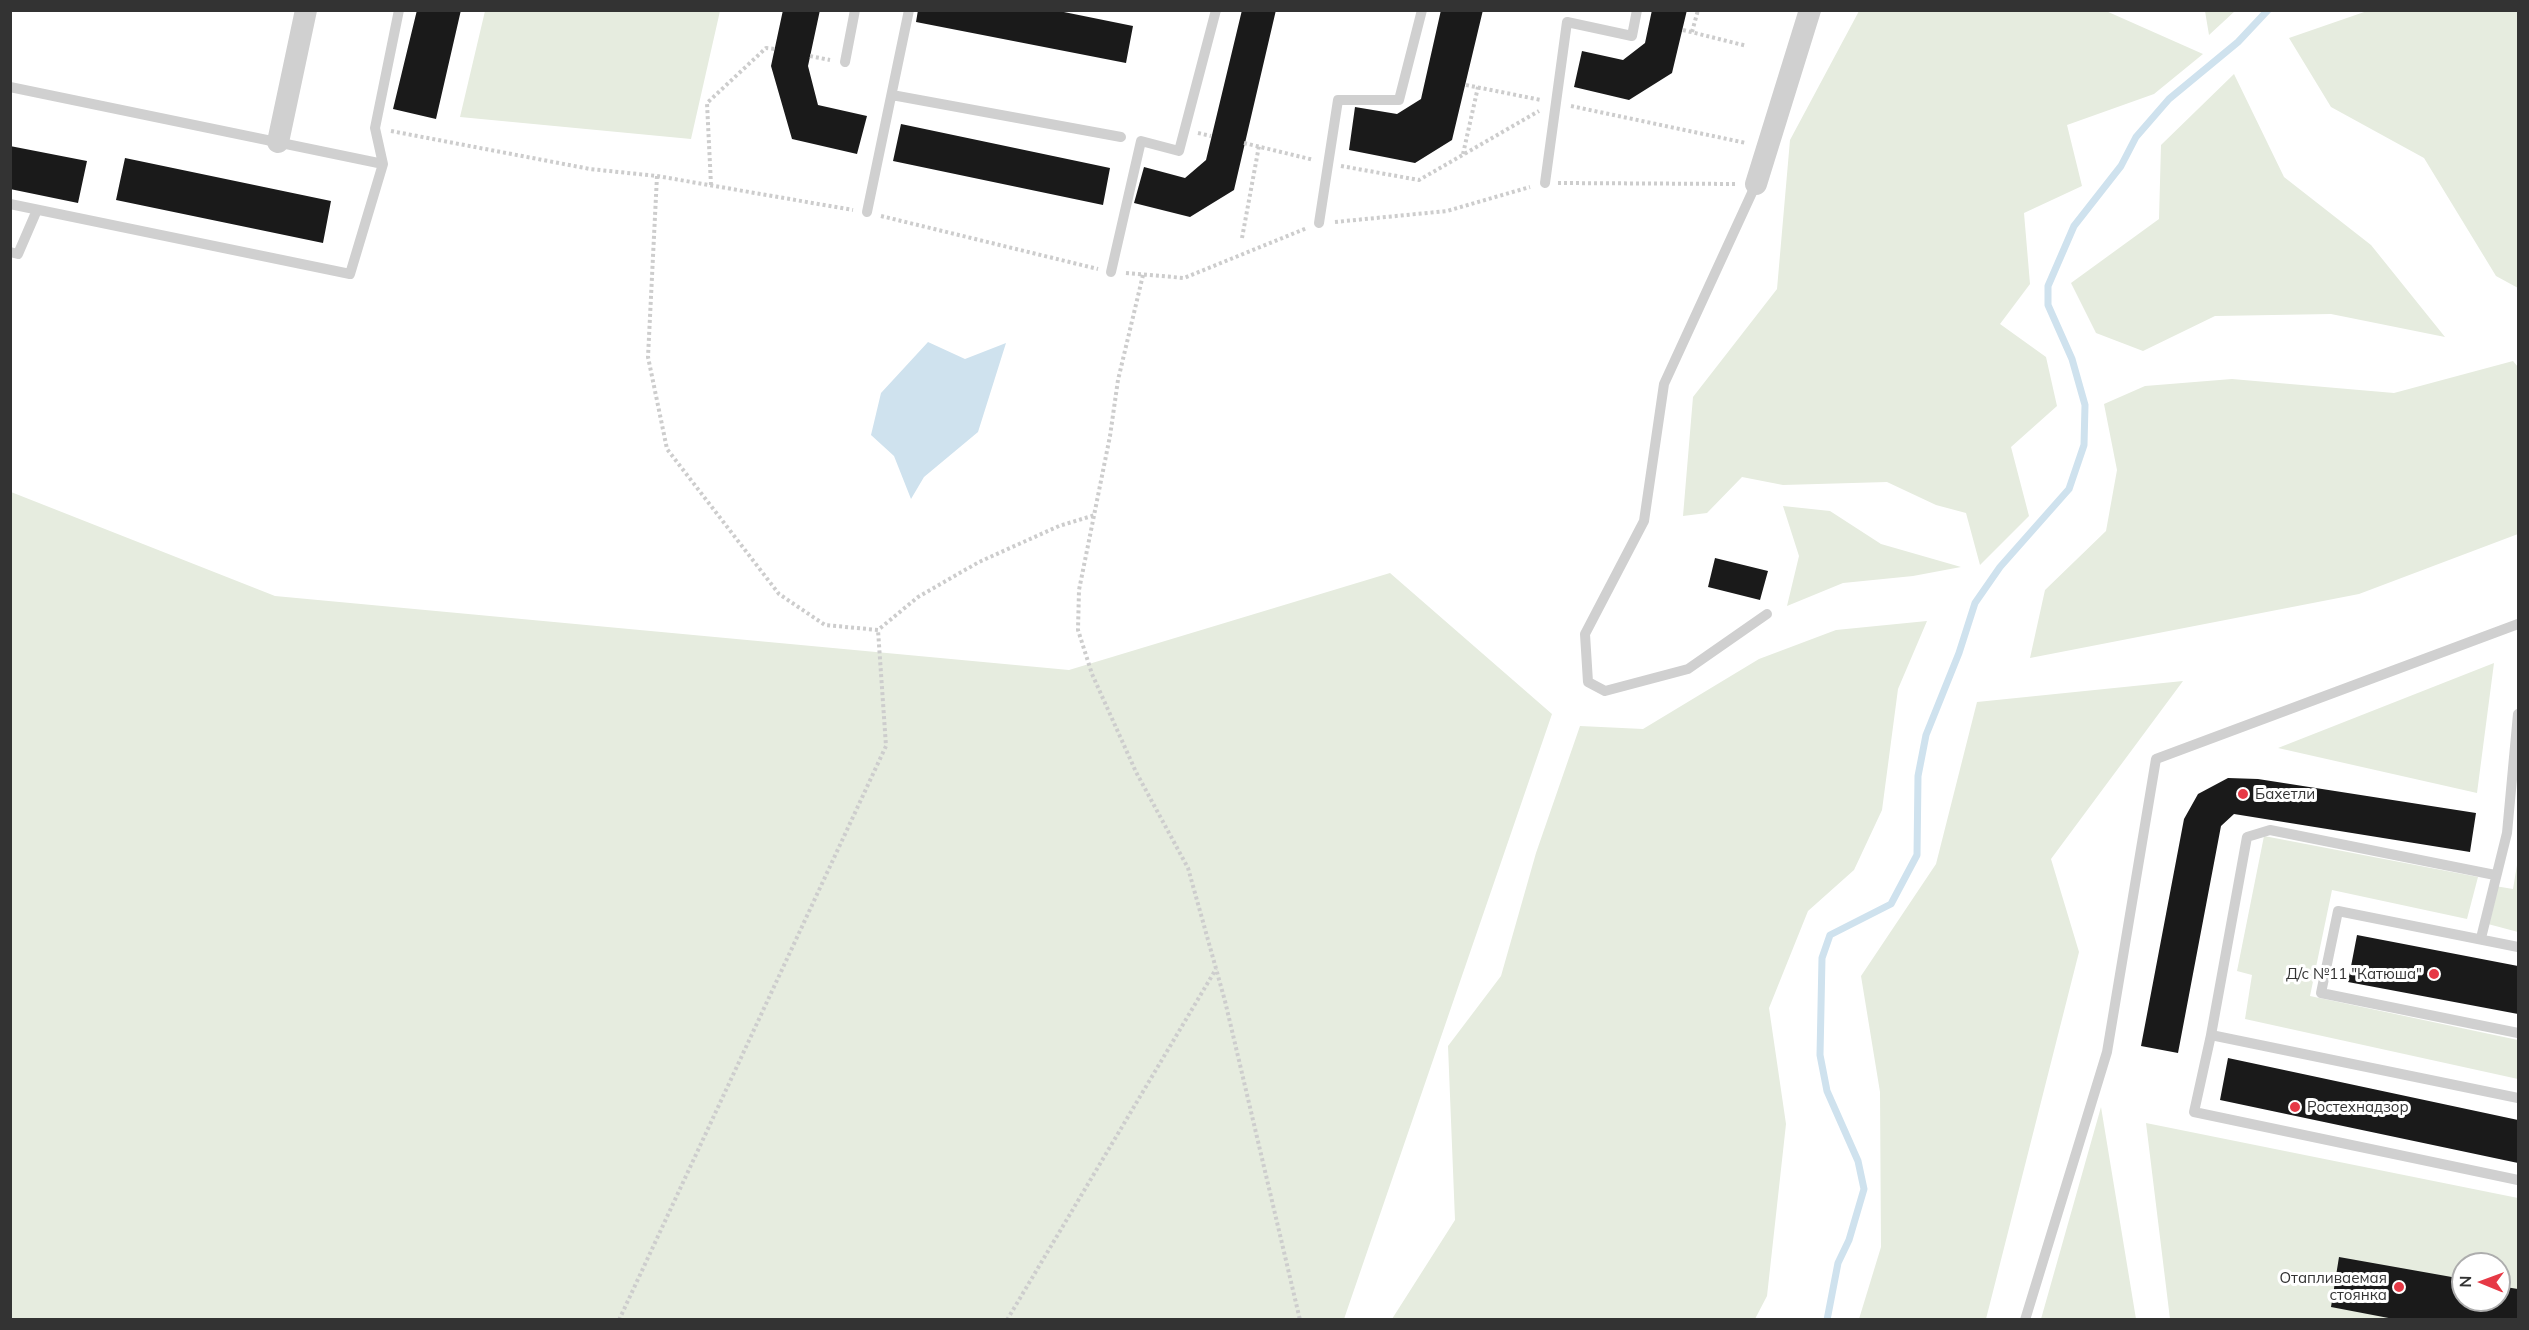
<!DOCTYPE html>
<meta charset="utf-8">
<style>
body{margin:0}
#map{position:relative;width:2529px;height:1330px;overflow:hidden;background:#fff;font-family:Mulish,sans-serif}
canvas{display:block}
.frame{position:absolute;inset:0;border:12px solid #333;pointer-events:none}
.north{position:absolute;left:2451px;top:1252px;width:60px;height:60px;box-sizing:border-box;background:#fff;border:2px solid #adadad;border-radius:50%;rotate:271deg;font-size:16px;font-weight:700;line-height:24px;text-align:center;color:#333}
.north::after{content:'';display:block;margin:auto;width:21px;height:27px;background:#e63946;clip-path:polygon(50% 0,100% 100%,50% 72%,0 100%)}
</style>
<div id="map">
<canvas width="2529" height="1330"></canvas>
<div class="frame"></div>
<div class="north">N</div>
</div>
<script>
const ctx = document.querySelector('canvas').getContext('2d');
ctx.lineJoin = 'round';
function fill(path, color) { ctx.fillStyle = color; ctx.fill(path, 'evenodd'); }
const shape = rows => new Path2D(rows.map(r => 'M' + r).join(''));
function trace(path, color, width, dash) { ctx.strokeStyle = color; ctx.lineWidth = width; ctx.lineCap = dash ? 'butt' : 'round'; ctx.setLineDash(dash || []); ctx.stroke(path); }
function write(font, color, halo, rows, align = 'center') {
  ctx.font = font + ' Mulish,sans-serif'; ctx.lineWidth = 6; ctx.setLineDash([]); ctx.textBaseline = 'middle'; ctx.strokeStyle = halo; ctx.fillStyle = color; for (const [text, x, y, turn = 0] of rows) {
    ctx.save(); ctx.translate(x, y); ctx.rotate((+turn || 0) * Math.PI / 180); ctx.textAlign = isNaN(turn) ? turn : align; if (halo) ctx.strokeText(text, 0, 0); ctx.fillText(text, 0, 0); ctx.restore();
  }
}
fill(shape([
 [2370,10,2518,11,2518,288,2496,276,2424,158,2331,107,2289,38],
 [485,11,720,11,691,139,460,117],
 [1859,11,2106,11,2203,54,2154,94,2067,125,2082,186,2024,213,2030,284,2000,324,2046,357,2057,406,2011,447,2029,516,1980,565,1966,513,1936,505,1887,482,1783,485,1742,477,1707,513,1683,516,1693,397,1777,289,1790,140],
 [2205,11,2205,10,2235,11,2209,35],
 [2234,74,2284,177,2371,245,2445,337,2331,314,2215,316,2143,351,2096,333,2071,283,2159,219,2161,145],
 [2513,361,2518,367,2518,534,2359,594,2030,658,2045,590,2106,531,2117,470,2104,404,2145,386,2232,379,2394,393],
 [11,492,275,596,1069,670,1390,573,1552,714,1344,1319,11,1319],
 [1783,506,1830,511,1881,544,1961,567,1913,576,1843,583,1787,606,1799,556],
 [1927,621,1898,689,1882,810,1854,870,1808,911,1769,1008,1786,1124,1767,1296,1755,1319,1392,1319,1455,1220,1448,1046,1501,976,1536,853,1580,726,1643,729,1759,659,1836,630],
 [2494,663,2477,793,2278,748],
 [2183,681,2051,859,2079,952,1986,1319,1859,1319,1881,1247,1880,1092,1861,976,1936,864,1977,702],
 [2264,836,2478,877,2467,919,2332,890,2310,996,2518,1040,2518,1079,2245,1019,2252,975,2237,971],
 [2518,859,2518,932,2488,924,2495,886,2513,889],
 [2101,1107,2136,1319,2041,1319],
 [2146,1123,2518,1198,2518,1319,2170,1319],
 [2463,1264,2499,1264,2499,1300,2463,1300]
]), '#e6ecdf');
fill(shape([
 [928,342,965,359,1006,343,978,432,924,477,911,499,894,456,871,435,881,393]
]), '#cfe2ee');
trace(shape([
 [1827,1320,1838,1263,1849,1240,1864,1189,1858,1161,1827,1091,1820,1055,1822,958,1830,935,1891,904,1917,855,1918,776,1926,735,1959,653,1975,603,2000,567,2069,489,2084,445,2085,405,2072,359,2048,305,2048,286,2074,226,2121,166,2136,137,2169,99,2238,42,2268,10]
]), '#cfe2ee', 7);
fill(shape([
 [417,10,461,10,436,119,393,109],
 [783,10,820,10,808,66,818,105,867,116,857,154,792,139,771,66],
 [918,10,1054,10,1133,26,1126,63,916,22],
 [1242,10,1276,10,1234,190,1190,217,1134,203,1144,167,1185,178,1206,160],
 [1441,10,1483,10,1452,140,1415,163,1349,150,1355,107,1397,114,1421,99],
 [1652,10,1687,10,1672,73,1629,100,1574,87,1582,51,1623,60,1645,43],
 [901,124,1110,168,1103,205,893,161],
 [10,146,87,161,78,203,10,189],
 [125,158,331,201,323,243,116,200],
 [1715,558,1768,571,1760,600,1708,587],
 [2228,778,2258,779,2476,813,2470,852,2234,814,2221,826,2178,1053,2141,1046,2184,819,2198,794],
 [2357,935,2518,966,2518,1014,2348,982],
 [2228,1058,2518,1120,2518,1163,2220,1100],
 [2339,1257,2463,1279,2463,1300,2499,1300,2499,1286,2518,1289,2518,1320,2399,1320,2331,1307]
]), '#1a1a1a');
trace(shape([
 [1683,30,1747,46],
 [1692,32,1698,10],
 [810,56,830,60],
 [1466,85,1541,100],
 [1571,106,1746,143],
 [391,131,590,169,657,176,853,210],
 [1198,133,1211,136],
 [1244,143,1314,160],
 [1463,154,1478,87],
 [1341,166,1419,180,1539,111],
 [657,176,648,357,667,449,779,594,825,625,878,630,918,597,979,562,1059,526,1095,515],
 [1558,183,1737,184],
 [711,185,707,103,766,48,775,49],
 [881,216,1098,269],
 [1335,222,1447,211,1530,187],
 [1242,238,1259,146],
 [1126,273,1184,278,1307,228],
 [1143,275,1118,380,1110,436,1079,590,1078,630,1092,674,1136,772,1188,868,1225,1001,1300,1320],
 [619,1320,886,746,878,630],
 [1007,1320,1216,969]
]), '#cdcdcd', 4, [3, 3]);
trace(shape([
 [845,62,855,10],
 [10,87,383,164,375,128,399,10],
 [892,95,1121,137],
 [1545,183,1567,22,1632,36,1637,10],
 [1756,184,1664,384,1644,521,1585,634,1588,682,1605,691,1688,669,1767,614],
 [10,204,350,274,383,164],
 [867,212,909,10],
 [1319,223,1338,100,1399,100,1422,10],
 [10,252,18,254,37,210],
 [1111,272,1141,141,1179,151,1216,10],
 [2495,875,2270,830,2247,837,2211,1035,2518,1098],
 [2481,938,2507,833,2518,714],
 [2518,947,2338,911,2321,993,2518,1033],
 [2211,1035,2194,1112,2518,1180],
 [2025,1320,2107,1052,2156,759,2518,624]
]), '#d0d0d0', 10);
trace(shape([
 [278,142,306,10],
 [1756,184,1810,10]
]), '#d0d0d0', 22);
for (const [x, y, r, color] of [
 [2243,794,6,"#e63946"],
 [2434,974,6,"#e63946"],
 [2295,1107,6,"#e63946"],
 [2399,1287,6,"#e63946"]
]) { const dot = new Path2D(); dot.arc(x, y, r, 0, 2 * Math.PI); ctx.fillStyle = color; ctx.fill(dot); trace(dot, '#fff', 2); }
write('15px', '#333', '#fff', [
 ["Бахетли",2255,794],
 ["Д/с №11 \"Катюша\"",2422,974,"right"],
 ["Ростехнадзор",2307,1107],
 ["Отапливаемая",2387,1278,"right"],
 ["стоянка",2387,1295,"right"]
], 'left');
</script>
